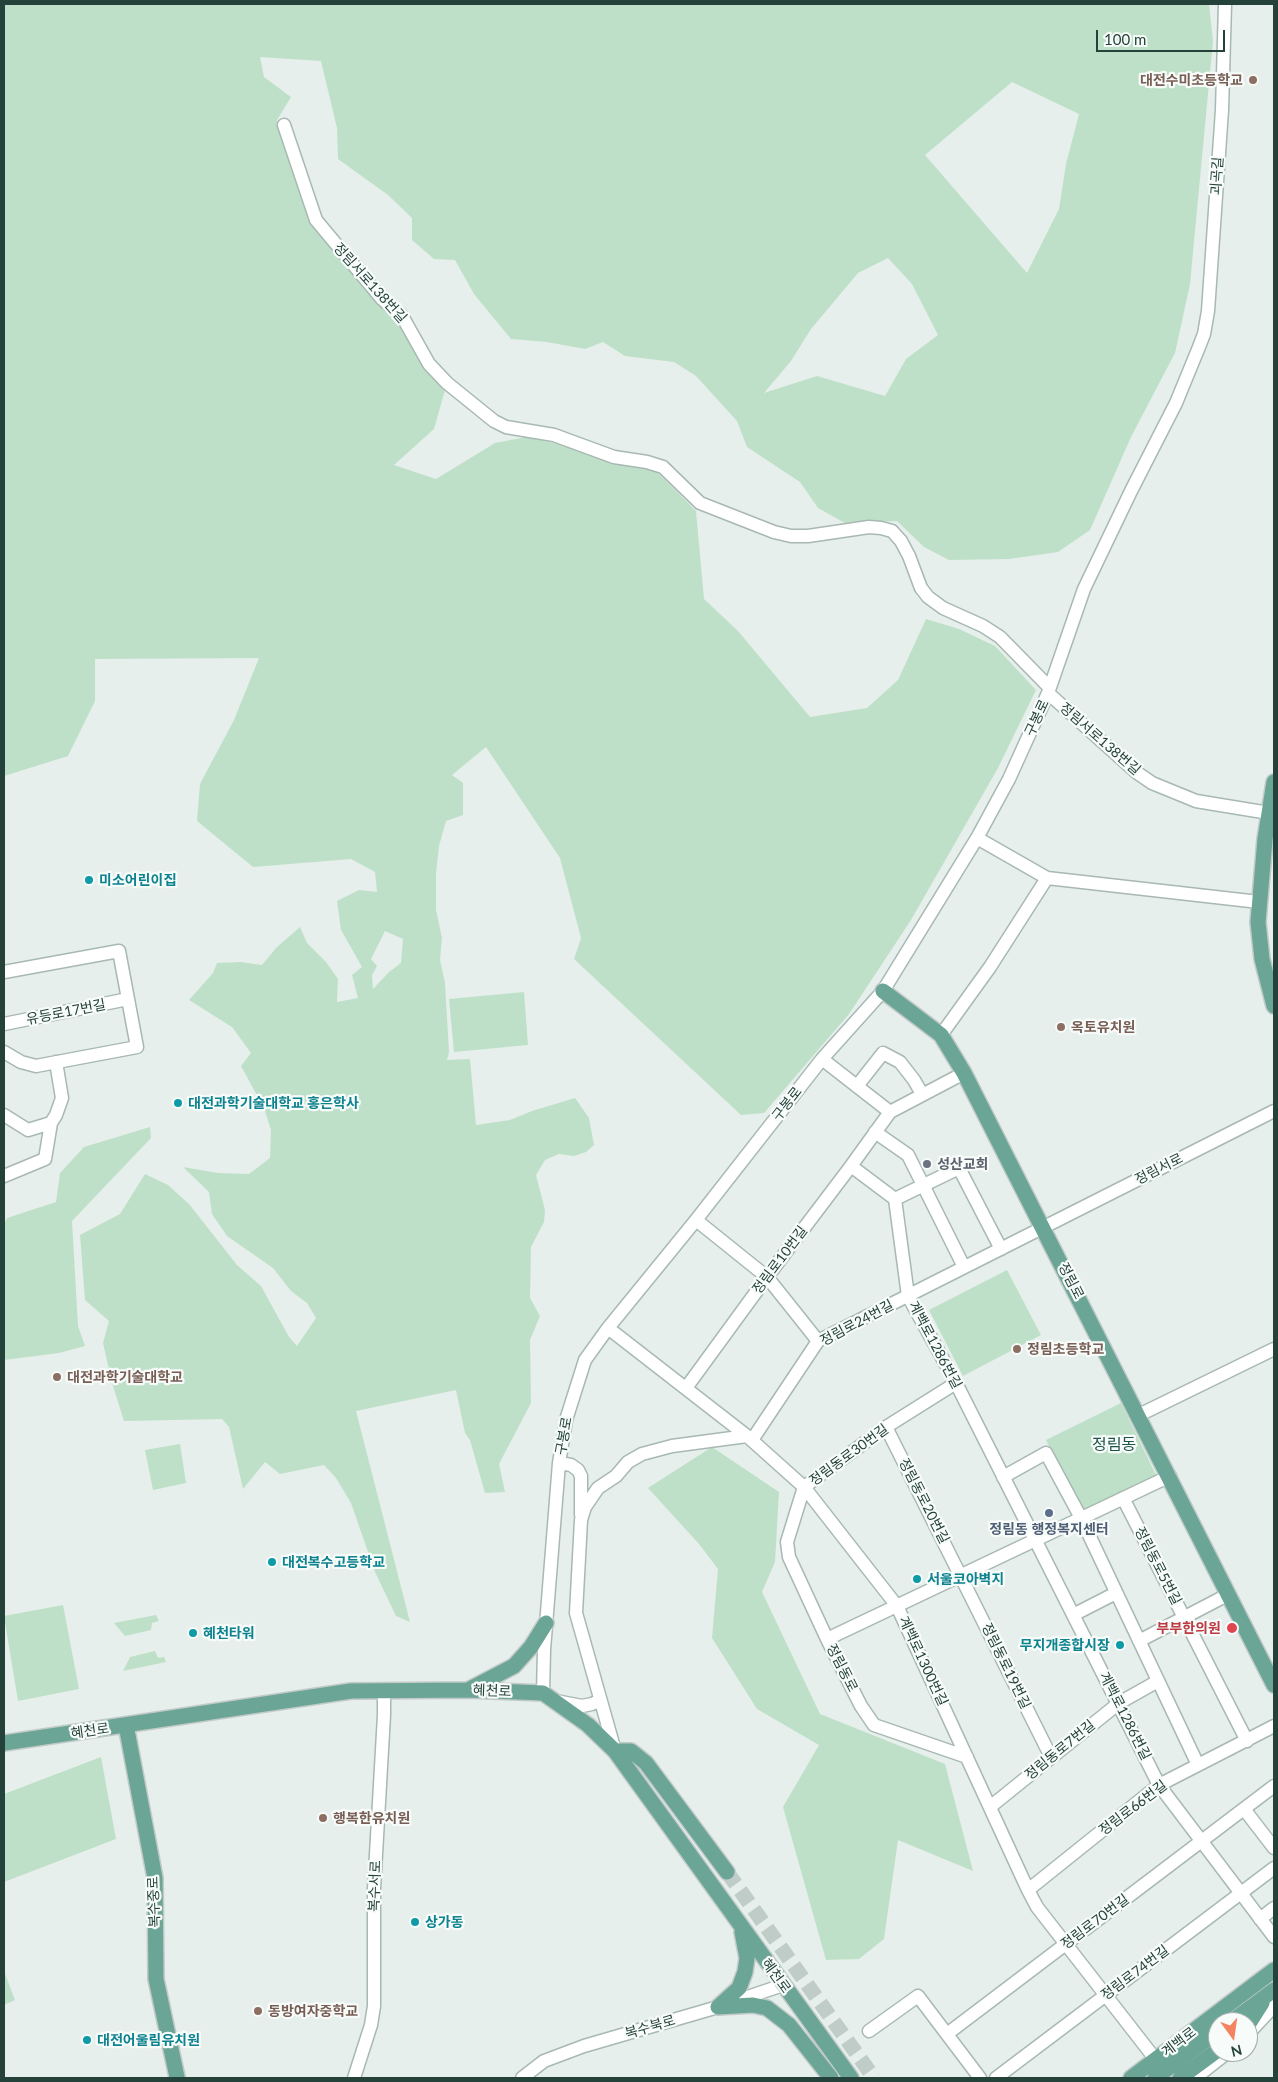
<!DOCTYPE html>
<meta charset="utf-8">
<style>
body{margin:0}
#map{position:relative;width:1278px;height:2082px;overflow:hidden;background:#e6efeb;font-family:Lato,sans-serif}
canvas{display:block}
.frame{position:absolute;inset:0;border:5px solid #24423a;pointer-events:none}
.north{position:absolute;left:1208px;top:2012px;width:50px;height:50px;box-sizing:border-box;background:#f7fbf9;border:1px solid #a3b1ad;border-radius:50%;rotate:166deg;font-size:14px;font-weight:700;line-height:20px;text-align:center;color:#24423a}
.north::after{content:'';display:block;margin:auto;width:18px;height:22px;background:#f4845f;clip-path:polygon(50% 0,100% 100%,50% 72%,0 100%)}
.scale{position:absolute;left:1096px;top:30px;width:129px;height:22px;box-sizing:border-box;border:2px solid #24423a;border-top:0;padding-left:6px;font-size:15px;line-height:18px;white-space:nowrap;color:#24423a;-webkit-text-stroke:4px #f7fbf9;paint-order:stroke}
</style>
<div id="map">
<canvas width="1278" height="2082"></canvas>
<div class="frame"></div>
<div class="north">N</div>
<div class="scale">100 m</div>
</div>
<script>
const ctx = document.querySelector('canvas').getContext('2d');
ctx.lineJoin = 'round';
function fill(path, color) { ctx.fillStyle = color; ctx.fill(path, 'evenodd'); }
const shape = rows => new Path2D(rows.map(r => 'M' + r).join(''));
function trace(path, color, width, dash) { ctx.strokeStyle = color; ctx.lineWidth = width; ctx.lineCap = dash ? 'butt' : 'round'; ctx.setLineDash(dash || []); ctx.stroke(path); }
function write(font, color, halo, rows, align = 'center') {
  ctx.font = font + ' Lato,"Noto Sans KR",sans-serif'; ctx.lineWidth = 4.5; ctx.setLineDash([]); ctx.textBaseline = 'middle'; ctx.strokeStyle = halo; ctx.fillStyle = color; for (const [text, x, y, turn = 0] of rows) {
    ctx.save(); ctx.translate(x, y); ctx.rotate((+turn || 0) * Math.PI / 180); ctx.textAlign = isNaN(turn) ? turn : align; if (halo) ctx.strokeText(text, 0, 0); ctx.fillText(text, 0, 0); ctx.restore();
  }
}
fill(shape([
 [4,4,1209,4,1213,41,1190,284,1175,353,1131,437,1090,530,1058,552,1009,559,949,560,924,547,897,521,845,523,818,508,800,482,747,447,737,421,696,376,674,362,625,356,603,342,585,349,547,342,511,339,474,294,455,260,434,259,412,240,412,218,388,195,338,159,337,128,321,61,260,57,264,77,291,97,277,120,309,211,363,288,396,313,447,383,434,429,394,465,436,479,495,443,526,437,649,464,696,511,704,599,738,631,810,717,867,708,898,680,926,619,959,629,995,646,1036,690,998,768,911,920,849,1014,764,1113,741,1115,574,959,581,938,560,858,486,747,452,775,463,783,463,815,446,821,439,846,436,873,436,910,442,938,440,960,445,983,449,1052,447,1060,470,1059,476,1125,510,1120,532,1111,575,1098,589,1118,594,1145,586,1152,574,1156,559,1154,545,1160,536,1175,545,1210,544,1222,531,1247,530,1298,540,1316,530,1340,531,1403,499,1464,505,1492,485,1493,470,1440,465,1433,456,1390,356,1411,410,1622,396,1616,375,1572,351,1503,336,1478,324,1465,280,1474,265,1462,243,1489,229,1427,222,1419,124,1421,112,1383,103,1343,109,1321,85,1300,80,1235,120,1214,145,1174,168,1185,189,1204,237,1265,261,1286,289,1337,297,1346,316,1318,307,1303,291,1291,273,1268,227,1236,212,1214,209,1192,183,1167,218,1173,249,1174,270,1158,271,1130,264,1108,241,1066,251,1053,232,1027,189,1000,213,973,217,963,241,962,262,965,277,947,300,927,307,943,326,962,338,979,337,1002,358,998,352,975,362,967,341,930,337,901,359,890,377,892,375,872,351,859,253,867,197,821,200,784,234,720,259,658,95,659,95,701,68,756,4,776],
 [1012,82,1079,114,1066,164,1059,209,1027,273,925,155],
 [888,258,912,284,938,335,906,359,885,396,817,376,764,393,791,361,811,329,858,273],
 [385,931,403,939,401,963,389,972,373,989,372,975,377,966,371,959],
 [524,992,528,1045,454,1052,449,999],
 [150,1127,151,1138,72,1221,78,1326,85,1346,59,1353,4,1360,4,1224,7,1218,56,1202,60,1173,84,1147],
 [1007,1270,1041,1335,963,1376,929,1310],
 [1121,1403,1156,1475,1081,1512,1046,1440],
 [180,1444,186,1483,153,1490,145,1450],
 [712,1447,779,1492,775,1562,762,1592,820,1714,945,1764,973,1871,898,1840,884,1939,859,1959,826,1960,783,1807,819,1745,757,1709,712,1638,718,1569,699,1544,648,1488],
 [63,1605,79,1689,18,1701,4,1616],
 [156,1615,159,1621,152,1623,151,1630,125,1636,114,1623],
 [155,1651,158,1658,164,1657,166,1662,123,1671,130,1657],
 [101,1757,116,1839,4,1882,4,1794],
 [4,1971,15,2000,4,2005]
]), '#bfe0c8');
trace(shape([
 [727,1872,874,2078]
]), '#bfccc8', 15, [15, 8]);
const minor = shape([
 [284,125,316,220,382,299,402,316,429,364,447,383,494,421,506,427,554,435,614,457,647,462,663,467,700,503,774,532,791,536,808,536,869,527,881,528,892,531,901,541,909,556,921,588,928,597,943,608,983,626,1000,637,1049,687],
 [1048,693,1136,772,1152,783,1196,801,1269,813],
 [977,838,1047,878,1259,902],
 [4,972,119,951,137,1047,36,1066,21,1062,4,1052],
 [4,1024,128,999],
 [941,1035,990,967,1047,878],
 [822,1059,890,1112],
 [857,1086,883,1053,900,1062,914,1080,922,1094],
 [4,1115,28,1130,51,1123,56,1115,62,1098,56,1062],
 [875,1132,908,1155,964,1267],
 [851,1166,895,1199,908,1296,956,1383,1159,1785,1274,1937],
 [4,1176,45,1159,51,1123],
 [895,1199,959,1168,1001,1249],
 [696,1220,767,1277,818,1341],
 [608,1328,747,1436,804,1487,897,1606,1028,1890,1037,1907,1156,2060],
 [956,1383,886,1427,804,1487,787,1542,789,1557,827,1639,861,1706,874,1725,967,1757],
 [686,1388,767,1277,851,1166,890,1112,964,1073],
 [1139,1415,1274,1349],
 [886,1427,1051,1757],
 [752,1440,818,1341,1274,1111],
 [559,1463,571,1465,578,1470,581,1476,581,1515],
 [1003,1477,1046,1453,1081,1518,1198,1765],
 [1123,1498,1247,1741],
 [1073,1615,1116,1593],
 [827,1639,1170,1476],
 [1139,1641,1229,1594],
 [543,1693,544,1650,559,1463,566,1420,585,1360,608,1328,696,1220,822,1059,883,991,977,838,1009,779,1048,693,1084,589,1131,491,1176,403,1199,347,1204,334,1208,311,1222,110,1225,4],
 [556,1701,582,1706,592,1704,600,1700],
 [615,1751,576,1613,581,1520,585,1507,598,1488,616,1476,628,1462,642,1454,672,1446,747,1436],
 [990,1807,1119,1703,1158,1681],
 [1244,1809,1274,1848],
 [1028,1890,1159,1785,1274,1726],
 [1260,1919,1274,1908],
 [869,2031,918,1996,980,2078],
 [947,2034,1274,1786],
 [1248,2034,1274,2006],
 [354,2078,371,2025,374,2006,374,1889,384,1715,384,1690],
 [522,2078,544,2061,584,2046,718,2007,783,1985],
 [996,2078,1274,1868],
 [1195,2078,1228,2052]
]);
const major = shape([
 [1274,782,1265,839,1258,922,1262,959,1274,1006],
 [883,991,941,1035,964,1073,1274,1685],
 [470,1689,514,1666,531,1647,546,1623],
 [126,1725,155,1878,156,1979,177,2077],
 [4,1743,351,1691,468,1690,543,1693,588,1725,615,1751,851,2078],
 [615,1751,631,1751,646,1763,727,1872],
 [718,2007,753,2005,767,2008,789,2025,831,2078],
 [718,2007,739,1988,745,1972,747,1958,742,1932],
 [1231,2022,1274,1990],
 [1248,2025,1262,2003],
 [1131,2078,1274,1970],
 [1155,2078,1218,2031],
 [1180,2078,1218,2050]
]);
trace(minor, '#a8b8b2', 15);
trace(major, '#c2cac8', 18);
trace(minor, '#fff', 12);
trace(major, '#6aa596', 15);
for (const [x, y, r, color] of [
 [1253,80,5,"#8d6e63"],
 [89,880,5,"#0f9aa8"],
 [1061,1027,5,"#8d6e63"],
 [178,1103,5,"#0f9aa8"],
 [927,1164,5,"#6b7280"],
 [1017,1349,5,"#8d6e63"],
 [57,1377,5,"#8d6e63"],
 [1049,1513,5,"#5c6f8a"],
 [272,1562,5,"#0f9aa8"],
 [917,1579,5,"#0f9aa8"],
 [1232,1628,6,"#e0444e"],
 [193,1633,5,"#0f9aa8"],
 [1120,1645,5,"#0f9aa8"],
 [323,1818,5,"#8d6e63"],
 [415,1922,5,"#0f9aa8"],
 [258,2011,5,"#8d6e63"],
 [87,2040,5,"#0f9aa8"]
]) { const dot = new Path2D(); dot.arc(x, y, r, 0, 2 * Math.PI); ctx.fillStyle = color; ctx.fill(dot); trace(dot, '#f7fbf9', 2); }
write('bold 14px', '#785e54', '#f7fbf9', [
 ["대전수미초등학교",1243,80,"right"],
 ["옥토유치원",1071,1027],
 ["정림초등학교",1027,1349],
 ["대전과학기술대학교",67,1377],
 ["행복한유치원",333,1818],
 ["동방여자중학교",268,2011]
], 'left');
write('14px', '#24423a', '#f7fbf9', [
 ["괴곡길",1217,176,-86],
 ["정림서로138번길",370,283,48],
 ["구봉로",1037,718,-65],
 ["정림서로138번길",1100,739,41],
 ["유등로17번길",66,1012,-11],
 ["구봉로",787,1104,-52],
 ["정림서로",1159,1169,-27],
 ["정림로10번길",780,1260,-53],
 ["정림로",1071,1281,63],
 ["정림로24번길",857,1323,-28],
 ["계백로1286번길",935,1345,62],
 ["구봉로",564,1436,-80],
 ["정림동로30번길",849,1455,-36],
 ["정림동로20번길",924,1501,63],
 ["정림동로5번길",1158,1566,63],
 ["계백로1300번길",923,1661,65],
 ["정림동로19번길",1006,1666,64],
 ["정림동로",842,1668,63],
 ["혜천로",492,1691,2],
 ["계백로1286번길",1125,1716,63],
 ["혜천로",90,1731,-8],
 ["정림동로7번길",1060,1750,-39],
 ["정림로66번길",1133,1808,-37],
 ["복수서로",375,1886,-88],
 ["복수중로",154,1902,-92],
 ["정림로70번길",1095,1922,-37],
 ["정림로74번길",1135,1973,-37],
 ["혜천로",776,1976,54],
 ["복수북로",650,2027,-16],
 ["계백로",1179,2042,-37]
]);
write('bold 14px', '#0d838f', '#f7fbf9', [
 ["미소어린이집",99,880],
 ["대전과학기술대학교 홍은학사",188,1103],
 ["대전복수고등학교",282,1562],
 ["서울코아벽지",927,1579],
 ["혜천타워",203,1633],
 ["무지개종합시장",1110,1645,"right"],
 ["상가동",425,1922],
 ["대전어울림유치원",97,2040]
], 'left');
write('bold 14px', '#5b616d', '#f7fbf9', [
 ["성산교회",937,1164]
], 'left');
write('bold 14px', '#4e5e75', '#f7fbf9', [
 ["정림동 행정복지센터",1049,1529]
]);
write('bold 14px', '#be3a42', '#f7fbf9', [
 ["부부한의원",1221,1628]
], 'right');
write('16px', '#1f5548', '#f7fbf9', [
 ["정림동",1114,1445]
]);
</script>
